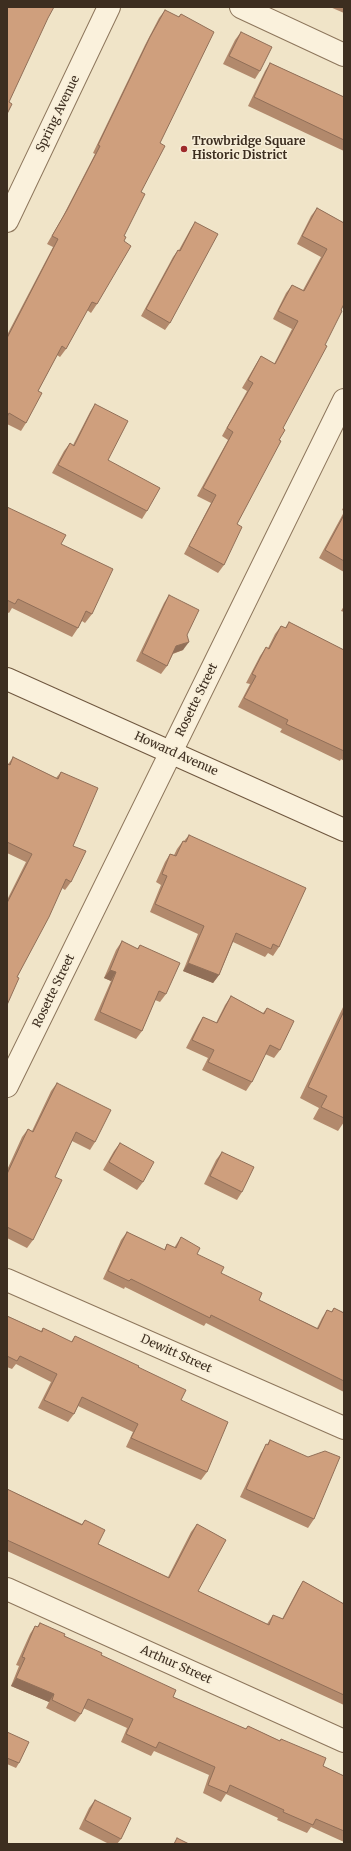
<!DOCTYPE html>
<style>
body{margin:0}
#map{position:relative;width:351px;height:1851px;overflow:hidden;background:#f0e4c8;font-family:Merriweather,serif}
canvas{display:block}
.frame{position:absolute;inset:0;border:8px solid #3d2e20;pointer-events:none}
</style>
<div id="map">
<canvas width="351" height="1851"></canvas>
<div class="frame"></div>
</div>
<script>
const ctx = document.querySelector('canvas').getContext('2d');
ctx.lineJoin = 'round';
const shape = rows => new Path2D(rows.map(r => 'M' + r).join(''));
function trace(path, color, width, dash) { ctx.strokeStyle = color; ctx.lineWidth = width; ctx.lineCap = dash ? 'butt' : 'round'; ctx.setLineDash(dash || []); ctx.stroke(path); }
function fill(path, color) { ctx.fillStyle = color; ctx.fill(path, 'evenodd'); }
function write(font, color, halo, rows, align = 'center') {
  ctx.font = font + ' Merriweather,serif'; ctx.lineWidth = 3; ctx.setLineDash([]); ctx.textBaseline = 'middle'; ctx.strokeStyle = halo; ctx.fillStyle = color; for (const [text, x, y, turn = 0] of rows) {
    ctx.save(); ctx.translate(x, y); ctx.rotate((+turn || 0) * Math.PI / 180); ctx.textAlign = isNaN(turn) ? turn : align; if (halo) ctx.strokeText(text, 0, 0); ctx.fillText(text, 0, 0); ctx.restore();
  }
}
const minor = shape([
 [241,7,344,55],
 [7,1086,344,400],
 [7,1280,344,1428],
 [7,1589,344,1741]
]);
const tertiary = shape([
 [7,221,109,7]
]);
const secondary = shape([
 [7,679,344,830]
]);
trace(minor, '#8d765c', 24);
trace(tertiary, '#8d765c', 24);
trace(secondary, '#6f573f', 24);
trace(minor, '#faf1dc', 22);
trace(tertiary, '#faf1dc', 22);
trace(secondary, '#faf1dc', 22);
fill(shape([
 [330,7,344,7,344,13],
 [165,10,178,17,181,14,160,143,97,304,91,313,87,310,66,349,60,357,57,355,38,391,26,423,21,431,7,424,7,335,53,247,47,244,62,218,95,154,93,153,145,45,159,18],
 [241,32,260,71,255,79,223,64,235,40],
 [270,63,344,97,344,151,248,106,265,71],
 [317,208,344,223,279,440,237,524,224,565,218,573,184,554,211,503,197,496,228,440,222,436,247,391,242,388,256,364,261,356,274,364,292,329,273,319,286,293,292,285,303,290,321,257,297,244,311,216],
 [195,222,170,323,165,330,141,316,173,257,178,250,179,250,190,230],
 [95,404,108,460,147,511,142,519,52,473,64,451,70,443,73,445,90,412],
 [344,506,344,511,342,510],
 [7,507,61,544,92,614,85,623,82,621,78,628,72,637,12,608,9,613,7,612],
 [344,512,344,572,319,558],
 [169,595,187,635,183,650,173,654,167,666,161,674,136,661,164,603],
 [344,606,344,612,341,611],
 [289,622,344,650,344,761,341,759,340,761,280,732,282,729,238,707,250,684,246,683,260,656,266,647,268,648,275,634,281,626,285,628],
 [13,757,56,778,61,772,73,846,71,882,65,890,62,888,17,977,7,1005,7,900,26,862,7,853,7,766],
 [189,835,279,947,273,956,268,953,265,957,233,942,219,975,213,983,183,971,198,934,150,912,161,885,156,882,165,862,170,854,174,855,177,849,183,841,184,841],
 [122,941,137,949,140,945,166,994,160,1002,155,1000,142,1031,136,1039,94,1020,111,981,104,978,116,950],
 [231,996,263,1013,267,1008,280,1050,274,1058,265,1054,252,1082,246,1091,202,1070,208,1058,186,1048,198,1025,203,1017,216,1023,225,1005],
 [344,1005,344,1122,338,1131,313,1119,319,1108,300,1098],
 [57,1083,95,1142,90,1150,72,1141,55,1177,33,1240,27,1248,7,1238,7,1170,22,1137,28,1129,32,1131,51,1091],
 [120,1143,143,1182,137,1190,103,1170,114,1151],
 [222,1152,242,1192,237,1200,204,1184,216,1160],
 [127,1232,164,1250,167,1244,174,1248,181,1237,197,1254,221,1273,259,1300,317,1328,322,1318,327,1310,331,1312,334,1308,344,1313,344,1392,206,1323,204,1326,125,1287,124,1289,103,1279,121,1240],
 [7,1316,41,1331,43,1328,71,1342,75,1336,138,1367,181,1400,207,1472,201,1480,126,1447,133,1432,78,1406,74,1414,68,1422,38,1408,51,1382,16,1364,12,1369,7,1367],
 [270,1440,314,1519,308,1528,240,1497,261,1453],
 [7,1489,82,1524,85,1520,98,1544,168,1577,191,1532,197,1524,198,1591,267,1624,273,1615,282,1619,298,1589,303,1581,344,1604,344,1705,7,1551],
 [40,1623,101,1655,173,1697,246,1729,248,1726,280,1741,281,1739,323,1766,344,1776,344,1842,311,1827,307,1833,277,1820,278,1818,226,1794,221,1802,203,1793,209,1775,154,1751,151,1756,121,1742,127,1728,83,1708,81,1714,75,1722,46,1708,49,1702,11,1686,19,1666,16,1665,30,1634,35,1626,37,1627],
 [7,1732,19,1763,16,1768,7,1764],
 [95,1800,121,1839,117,1844,109,1844,79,1829,89,1808]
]), '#b2896c');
fill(shape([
 [189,642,183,650,171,654,176,646],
 [188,963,219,975,213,983,183,971],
 [110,970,116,972,111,981,104,978],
 [16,1678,54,1694,49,1702,11,1686]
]), '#916f58');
const building = shape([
 [7,7,54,7,48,18,9,102,12,104,7,114,7,7],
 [165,10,179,17,181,14,214,32,160,143,165,146,141,192,145,194,124,236,126,237,124,241,131,246,97,304,92,302,66,349,62,346,38,391,42,393,26,423,9,413,7,417,7,338,58,239,52,236,67,210,100,146,98,145,150,37,165,10],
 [241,32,272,47,260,71,229,56,241,32],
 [270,63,344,97,344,140,254,97,270,63],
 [317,208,344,223,344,304,341,310,342,311,325,345,327,346,283,428,285,430,279,440,281,441,237,524,242,527,224,565,189,546,216,495,203,488,233,432,227,428,253,383,248,380,261,356,275,364,298,321,278,311,292,285,304,291,327,249,302,236,317,208],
 [195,222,218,234,170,323,146,309,178,250,180,251,195,222],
 [95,404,128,421,108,460,160,488,147,511,58,465,70,443,74,446,95,404],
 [7,507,66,535,61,544,113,569,92,614,86,611,78,628,18,599,15,604,7,600,7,507],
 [344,515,344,561,325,550,344,515],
 [169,595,199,610,187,635,189,642,176,646,167,666,142,653,169,595],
 [289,622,344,650,344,751,286,724,288,720,244,698,256,676,252,674,266,647,269,649,281,626,286,628,289,622],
 [13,757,58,779,61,772,98,788,73,846,86,851,71,882,66,879,49,917,17,977,19,978,7,1005,7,903,32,854,7,842,7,766,8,764,10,765,13,757],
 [189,835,306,888,279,947,273,944,271,949,236,933,219,975,188,963,204,926,155,904,167,876,162,874,170,854,176,856,183,841,186,842,189,835],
 [122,941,138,949,140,945,180,963,166,994,159,991,142,1031,100,1012,116,972,110,970,122,941],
 [231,996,264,1014,267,1008,294,1021,280,1050,270,1045,252,1082,208,1062,214,1050,192,1040,203,1017,217,1023,231,996],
 [344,1011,344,1118,321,1107,327,1096,308,1087,344,1011],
 [57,1083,111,1110,95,1142,76,1132,55,1177,62,1180,33,1240,7,1227,7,1174,28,1129,33,1132,57,1083],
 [120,1143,154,1162,143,1182,109,1162,120,1143],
 [222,1152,254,1167,242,1192,210,1176,222,1152],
 [127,1232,165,1250,167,1244,176,1248,181,1237,200,1248,197,1254,224,1267,221,1273,262,1293,259,1300,318,1329,327,1310,332,1312,334,1308,344,1313,344,1381,211,1315,210,1318,131,1279,129,1281,108,1271,127,1232],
 [7,1316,42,1332,43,1328,72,1342,75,1336,139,1366,138,1367,186,1390,181,1400,228,1422,207,1472,131,1438,138,1424,82,1397,74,1414,44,1400,57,1374,20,1356,17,1361,7,1356,7,1316],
 [270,1440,308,1457,325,1451,340,1457,314,1519,246,1489,266,1444,268,1445,270,1440],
 [7,1489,82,1525,85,1520,105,1530,98,1544,169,1578,197,1524,226,1540,198,1591,269,1625,273,1615,283,1619,303,1581,344,1604,344,1695,7,1540,7,1489],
 [40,1623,65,1634,64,1636,102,1653,101,1655,176,1690,173,1697,246,1729,248,1726,280,1741,281,1739,326,1758,323,1766,344,1776,344,1831,316,1819,313,1825,283,1812,284,1810,230,1785,227,1793,208,1785,215,1767,159,1742,156,1748,126,1734,133,1719,88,1699,81,1714,52,1700,54,1694,16,1678,25,1658,22,1657,35,1626,38,1627,40,1623],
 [7,1732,29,1742,19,1763,7,1758,7,1732],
 [95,1800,131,1818,121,1839,85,1820,95,1800],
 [177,1838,189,1844,174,1844,177,1838]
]);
fill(building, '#cf9f7d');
trace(building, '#916f58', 1);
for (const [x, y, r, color] of [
 [184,149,4,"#9e2a2b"]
]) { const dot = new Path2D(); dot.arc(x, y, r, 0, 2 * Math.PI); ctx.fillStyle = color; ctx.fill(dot); trace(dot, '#f7eed8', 1.5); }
write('12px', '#3d2e20', '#f7eed8', [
 ["Spring Avenue",58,114,-64],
 ["Rosette Street",197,700,-64],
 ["Howard Avenue",176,754,24],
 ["Rosette Street",54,991,-64],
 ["Dewitt Street",176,1354,24],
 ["Arthur Street",176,1665,24]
]);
write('bold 12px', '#3d2e20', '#f7eed8', [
 ["Trowbridge Square",192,142],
 ["Historic District",192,156]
], 'left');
</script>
